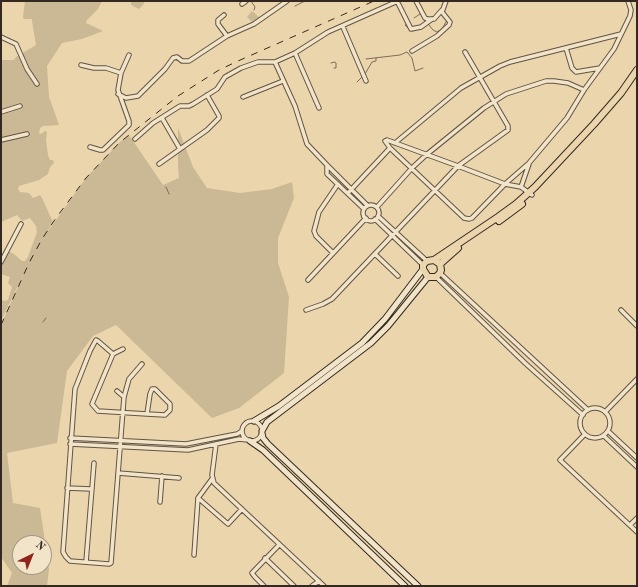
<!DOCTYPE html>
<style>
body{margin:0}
#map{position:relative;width:638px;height:587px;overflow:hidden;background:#ead5ac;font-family:"Old Standard TT",serif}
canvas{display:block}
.frame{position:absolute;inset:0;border:2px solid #342921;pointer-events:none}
.north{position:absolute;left:12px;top:535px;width:40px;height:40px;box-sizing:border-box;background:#f1e4c9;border:1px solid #a59986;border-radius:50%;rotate:43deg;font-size:11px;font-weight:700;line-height:16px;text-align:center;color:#342921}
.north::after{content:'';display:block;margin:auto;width:14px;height:18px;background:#8f2418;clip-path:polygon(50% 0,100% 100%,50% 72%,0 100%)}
</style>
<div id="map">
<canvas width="638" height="587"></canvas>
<div class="frame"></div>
<div class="north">N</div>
</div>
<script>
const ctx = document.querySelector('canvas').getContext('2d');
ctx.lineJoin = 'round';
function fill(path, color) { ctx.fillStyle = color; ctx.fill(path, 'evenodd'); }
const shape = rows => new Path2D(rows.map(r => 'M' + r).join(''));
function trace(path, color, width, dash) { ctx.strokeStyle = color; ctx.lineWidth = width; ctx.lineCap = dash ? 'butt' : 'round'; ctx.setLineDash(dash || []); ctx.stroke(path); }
fill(shape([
 [25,1,102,1,98,9,87,20,86,23,103,31,82,39,62,43,47,66,49,97,59,125,43,126,40,128,39,133,41,134,45,131,47,132,46,141,48,155,50,160,53,160,54,163,50,167,48,174,39,180,19,186,18,189,20,192,29,193,33,198,40,195,41,196,53,222,46,234,86,178,119,143,129,135,163,185,179,178,178,164,178,128,193,167,207,188,240,193,272,189,292,182,294,198,278,238,278,263,289,297,284,373,239,408,212,418,116,325,93,336,67,371,57,443,7,453,13,503,40,508,49,569,47,586,7,586,12,573,1,557,1,325,27,267,1,321,1,300,5,301,8,300,12,287,8,283,10,277,1,274,1,261,7,252,10,252,14,254,22,261,25,261,28,257,37,232,36,226,30,218,22,221,17,215,1,222,1,60,14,60,16,57,36,45,32,21,32,19,24,19,23,17],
 [20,543,44,543,44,567,20,567],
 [131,1,145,1,143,5,139,9,131,5],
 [252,11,260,18,252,22,247,17]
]), '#cbb894');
trace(shape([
 [251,1,255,7,254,10],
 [295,6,305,1],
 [414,18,420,14,423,17],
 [425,20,433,30,437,32,442,29,447,20],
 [407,24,405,25,408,28],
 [411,30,413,31,417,29],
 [366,59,400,55,407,52,412,58,415,71,423,68],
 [331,63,335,62,336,63,336,68,334,68],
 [365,74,372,62,376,61,376,58],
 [357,82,363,76],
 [166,187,169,194],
 [43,322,46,318]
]), '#7c6d58', 1);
const street = shape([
 [397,1,411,29,421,27,432,19],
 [416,1,425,18,427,19,434,19,442,10],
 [242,4,246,1],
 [224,15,218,20,218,24,227,36,254,24,287,1],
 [343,27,366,81],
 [1,37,16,44,27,69,37,84],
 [566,48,572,68,576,72,600,68],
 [412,51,437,36,449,25,450,22,442,12,446,1],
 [295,53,319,108],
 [275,62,295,106,307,144,327,165,367,205],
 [81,65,94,68,106,68,121,73],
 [118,94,126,98,138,96,165,69,173,58,177,57,182,61,189,61,227,36],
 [243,97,283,81],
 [1,112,20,106],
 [162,118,180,149],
 [135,139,153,123,180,106,189,106,193,104,217,89,225,77,241,68,258,62,275,62,295,53,328,32,398,1],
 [1,140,27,134],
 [395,143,461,88,500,66,510,62,621,34],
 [90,147,100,150,103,150,129,125,129,121,118,90,121,73,129,55],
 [159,164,207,130,219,118,219,116,207,95],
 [327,165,327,174,364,209],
 [521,187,529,164],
 [348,193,390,148],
 [532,195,521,187,505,184,458,166,387,140,385,141,390,148,464,218,469,219,472,218,505,184,529,163,567,118,584,90,614,49,630,16,631,10,628,1],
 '363 213a8 8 0 1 1 16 0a8 8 0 1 1-16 0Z',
 [377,207,412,168,426,155,484,108,506,94,546,81,554,81,568,83,584,90],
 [378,216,427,261],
 [375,219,423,265],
 [333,253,316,236,314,231,319,212,338,184],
 [375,254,398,276],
 [1,262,21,224],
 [440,273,588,410],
 [436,277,525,363,583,415],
 [308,280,366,218],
 [306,310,323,304,332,299,458,166,508,130,508,126,465,52],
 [621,310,637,326],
 [123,349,113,354,92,404,98,411,147,414,165,415,170,410,170,404,155,389,152,389,150,394,147,414],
 [113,354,98,341,96,340,90,351,75,389,63,552,66,557,70,561,109,564,111,563,124,397,129,379,142,364],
 [117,391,124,397],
 '580 423a15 15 0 1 1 30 0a15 15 0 1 1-30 0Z',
 [605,412,637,379],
 '242 431a10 10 0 1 1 20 0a10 10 0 1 1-20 0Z',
 [608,431,637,458],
 [585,434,560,460,637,532],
 [604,436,637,467],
 [70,438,186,444,237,434,242,431],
 [70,444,188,450,239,439,248,440],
 [216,444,212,475,214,483,324,586],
 [118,473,179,478],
 [67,488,91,489],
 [198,498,228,524,242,509],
 [160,502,162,476],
 [630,525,637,518],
 [194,555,198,498,212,479],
 [265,558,294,586],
 [86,562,94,463],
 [264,586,255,577,252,573,279,545],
 [312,586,319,581]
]);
const secondary = shape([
 [254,421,279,406,362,343,385,319,423,269],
 [262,431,267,422,371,343,388,326,428,277],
 [262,433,263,438,268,444,418,586],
 [250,441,263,450,405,586]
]);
const highway = shape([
 [499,221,522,204],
 [434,260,440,264,441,270,440,273,436,277,428,277,423,269,423,265,427,261,434,260,498,217,516,204,535,187,594,124,621,93,637,70],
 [440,264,458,248]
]);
trace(street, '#625444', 5.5);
trace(secondary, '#342921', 7);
trace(highway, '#342921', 8);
trace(street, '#f1e4c9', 3.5);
trace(secondary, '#f1e4c9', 5);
trace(highway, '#ead5ac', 6);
trace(shape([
 [1,325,29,263,42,239,56,218,86,178,119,143,178,96,219,70,238,61,374,1]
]), '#342921', 1, [7, 7]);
</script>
